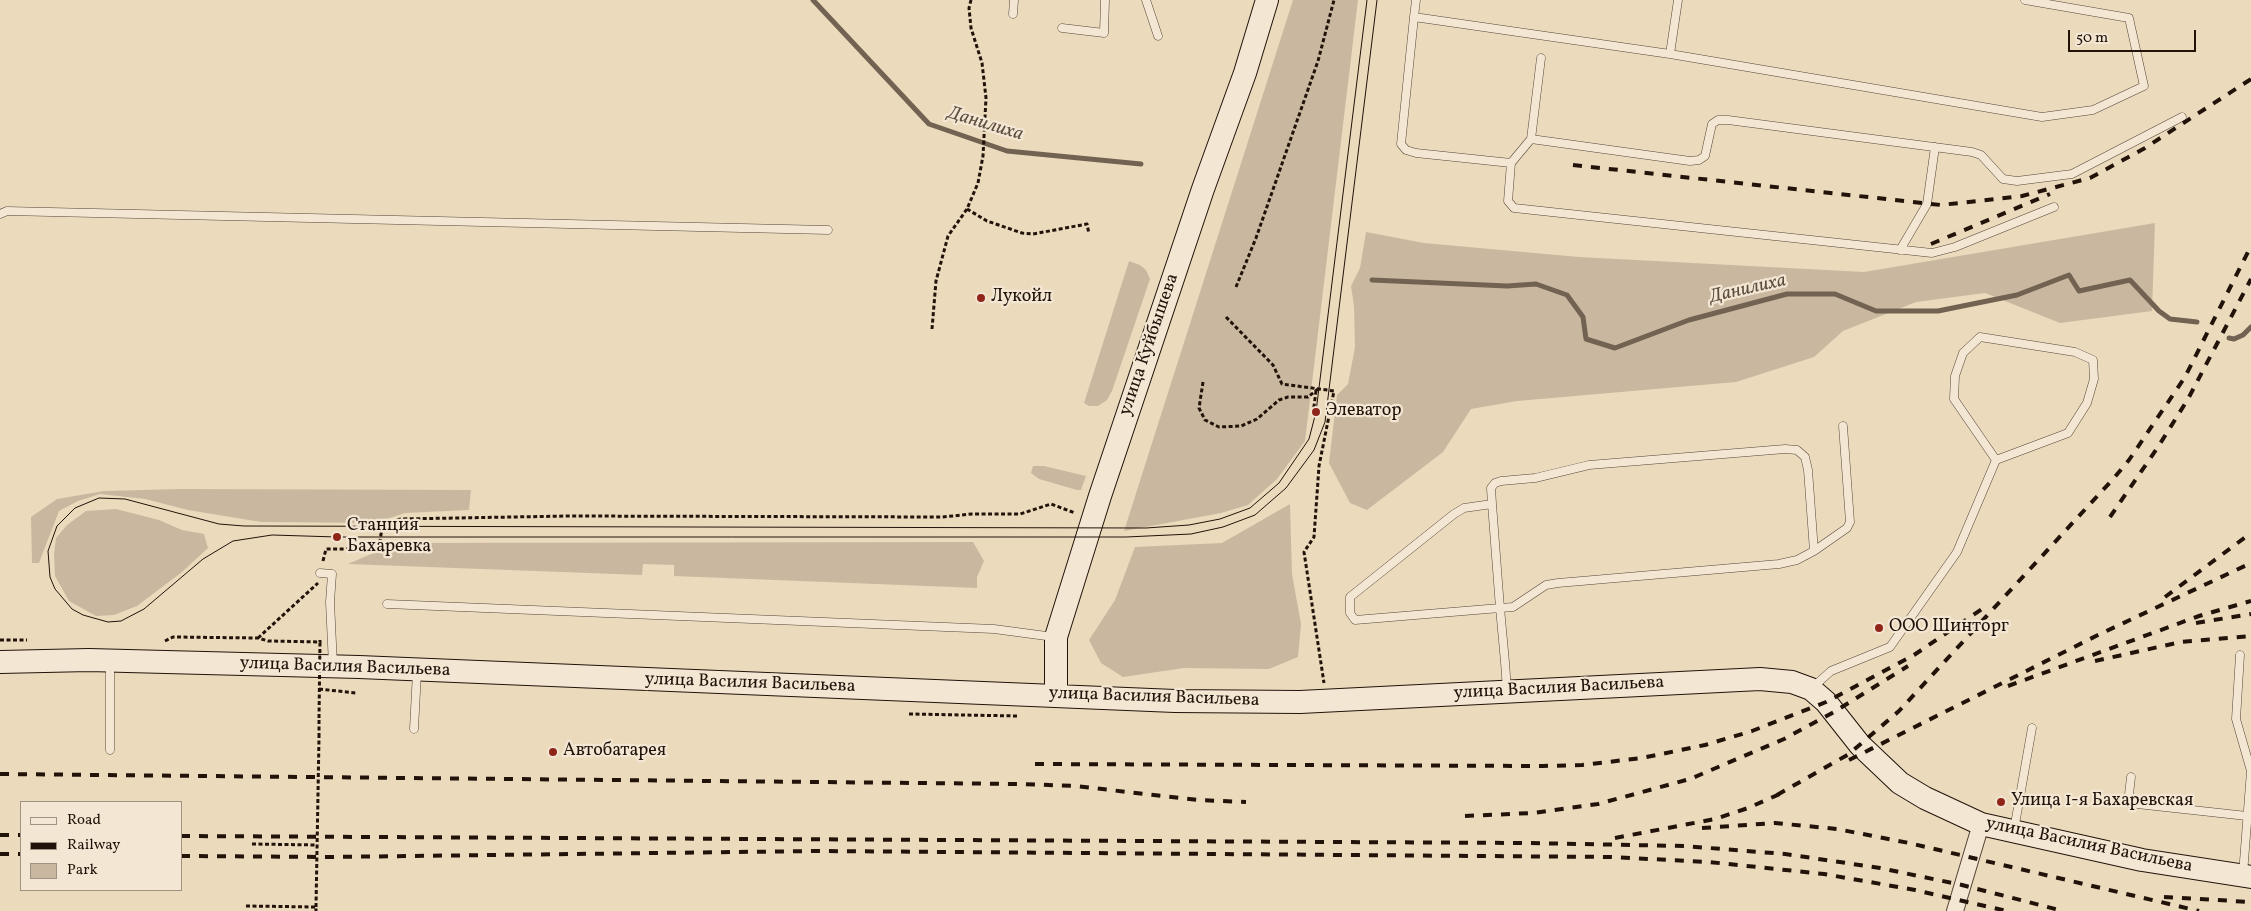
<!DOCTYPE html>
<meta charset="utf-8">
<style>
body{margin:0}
#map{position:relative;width:2251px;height:911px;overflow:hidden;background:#ecdabd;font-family:Vollkorn,serif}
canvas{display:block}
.legend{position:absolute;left:20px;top:801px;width:162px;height:90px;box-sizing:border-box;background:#f3e7d4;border:1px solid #9f9283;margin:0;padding:6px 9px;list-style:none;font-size:15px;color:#21130a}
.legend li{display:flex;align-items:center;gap:10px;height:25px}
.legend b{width:25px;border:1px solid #9f9283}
.scale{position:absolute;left:2068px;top:30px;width:128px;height:22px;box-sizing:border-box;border:2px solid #21130a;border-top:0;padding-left:6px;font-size:15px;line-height:18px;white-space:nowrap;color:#21130a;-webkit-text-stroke:4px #f3e7d4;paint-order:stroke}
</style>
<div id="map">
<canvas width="2251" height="911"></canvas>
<ul class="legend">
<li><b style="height:6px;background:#f3e7d4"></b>Road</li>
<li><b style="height:6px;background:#21130a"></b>Railway</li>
<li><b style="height:14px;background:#c9b89f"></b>Park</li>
</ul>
<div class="scale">50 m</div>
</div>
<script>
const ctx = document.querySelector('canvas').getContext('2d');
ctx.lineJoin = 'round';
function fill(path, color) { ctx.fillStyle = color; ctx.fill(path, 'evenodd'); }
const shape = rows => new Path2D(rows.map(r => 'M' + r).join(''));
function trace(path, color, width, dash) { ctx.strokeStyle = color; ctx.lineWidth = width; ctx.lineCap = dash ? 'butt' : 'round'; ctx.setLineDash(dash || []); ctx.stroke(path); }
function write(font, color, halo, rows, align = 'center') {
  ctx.font = font + ' Vollkorn,serif'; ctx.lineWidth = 4.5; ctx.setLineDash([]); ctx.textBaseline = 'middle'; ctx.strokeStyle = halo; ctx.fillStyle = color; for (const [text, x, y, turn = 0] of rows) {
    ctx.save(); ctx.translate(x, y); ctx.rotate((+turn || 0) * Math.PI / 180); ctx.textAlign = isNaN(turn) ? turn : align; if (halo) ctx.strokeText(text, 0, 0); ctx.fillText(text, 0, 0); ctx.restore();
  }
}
fill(shape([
 [1293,0,1358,0,1305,441,1277,479,1248,505,1221,513,1124,531],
 [2155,223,2152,311,2060,323,1985,293,1916,302,1843,331,1814,357,1736,382,1517,401,1471,409,1443,452,1367,510,1350,503,1329,463,1337,395,1348,384,1355,347,1354,306,1351,286,1360,268,1366,232,1424,243,1579,257,1864,272],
 [1129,261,1140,265,1146,270,1150,279,1112,391,1107,400,1098,406,1089,406,1084,403],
 [1033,466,1044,466,1086,476,1081,490,1077,490,1039,479,1031,473],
 [181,489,471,490,469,510,405,513,375,523,261,522,188,510,145,499,100,494,78,501,59,511,39,563,32,563,31,517,57,499,104,491],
 [1290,504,1292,574,1301,624,1298,657,1269,669,1184,668,1123,677,1101,663,1089,640,1115,600,1135,547,1222,543],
 [116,509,159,520,182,530,204,534,208,548,182,572,137,606,114,615,96,616,69,601,55,576,54,554,56,538,67,525,86,511],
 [973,542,984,561,977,577,977,588,674,576,674,565,643,564,642,575,348,564,397,543]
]), '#c9b89f');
trace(shape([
 [813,0,929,124,1007,151,1141,164],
 [1372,280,1507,286,1536,284,1567,295,1583,317,1586,339,1615,348,1689,320,1787,294,1835,294,1876,311,1938,311,2017,295,2069,275,2079,291,2130,280,2159,311,2170,319,2197,322],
 [2229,338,2234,339,2243,335,2251,327]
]), '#716251', 5);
const service = shape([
 [1146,0,1158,36],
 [1416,0,1414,17,1670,54,2042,117,2093,110,2144,86,2129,18,2025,0],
 [1013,14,1014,0],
 [1414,17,1401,144,1406,150,1416,153,1511,163,1508,201,1514,208,1932,253,1955,247,2054,207],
 [1062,28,1104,33,1105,0],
 [1670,54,1678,0],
 [1531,139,1541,58],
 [1511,163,1531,139,1690,161,1699,160,1705,156,1712,124,1718,120,1728,120,1972,152,1981,155,2003,179,2017,181,2072,174,2182,117],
 [0,214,7,211,828,230],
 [1900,250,1927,204,1935,147],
 [1492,504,1491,488,1495,483,1501,481,1535,478,1589,465,1785,449,1797,450,1805,457,1808,470,1814,551,1797,560,1779,564,1558,583,1546,585,1513,607,1500,608,1355,620,1350,613,1350,597,1454,514,1464,508,1492,504,1500,608,1505,662,1507,690],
 [1814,551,1847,528,1850,522,1843,426],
 [320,573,332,574,330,602,333,665],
 [387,604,994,629,1054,637],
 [2240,655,2236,719,2251,771],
 [110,662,110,750],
 [1813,687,1831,671,1890,647,1957,552,1996,460,2068,433,2087,403,2094,379,2093,360,2075,352,1980,337,1963,353,1955,376,1954,399,1996,460],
 [414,729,417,672],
 [2131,777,2128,803,2247,816],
 [2014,830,2032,728],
 [2243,874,2251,771]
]);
const minor = shape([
 [1955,911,1981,824]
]);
const secondary = shape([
 [0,662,89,660,359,667,1175,701,1300,702,1760,679,1792,682,1811,689,1826,702,1860,745,1900,783,1925,798,1981,824,2142,860,2251,877],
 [1056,695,1056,637,1100,496,1203,189,1245,73,1267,0]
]);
trace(service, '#544537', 9);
trace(minor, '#544537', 18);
trace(secondary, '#21130a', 24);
trace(shape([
 [967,209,987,221,1022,233,1033,234,1087,224,1089,234],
 [1236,287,1256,238,1318,61,1334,0],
 [1226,317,1273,365,1282,384,1334,391,1319,466,1314,537,1304,552,1324,683],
 [932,329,936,281,948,236,967,209,978,183,983,156,986,98,982,63,971,28,969,8,971,0],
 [1203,382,1199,408,1205,420,1219,427,1241,426,1257,419,1279,400,1288,397,1308,397,1318,389],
 [1313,414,1316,391],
 [323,561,326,549,379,549,382,527,400,519,569,516,942,517,972,514,1020,514,1051,504,1075,513],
 [258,638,318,583],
 [0,640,27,640],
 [165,641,173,637,258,638,268,641,320,642,320,640],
 [319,689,356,693],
 [909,714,1018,716],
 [319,737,319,718],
 [252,844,317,845],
 [246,906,316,907,316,911]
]), '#21130a', 3, [4, 2.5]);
trace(service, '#f3e7d4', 8);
trace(minor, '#f3e7d4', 16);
trace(secondary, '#f3e7d4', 22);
trace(shape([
 [1367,0,1316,412,1309,439,1279,483,1250,508,1220,519,1189,525,1146,528,244,526,219,524,125,499,99,498,75,508,57,526,48,551,50,577,55,589,72,609,83,615,108,622,121,621,144,609,203,559,233,541,272,535,337,537,1126,537,1191,534,1223,527,1255,515,1286,488,1314,450,1325,422,1377,0]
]), '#21130a', 1);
trace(shape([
 [1573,165,1941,205,2022,196,2090,178,2145,148,2251,79],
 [1931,244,2050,194],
 [2110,517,2158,447,2188,399,2251,279],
 [2165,597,2251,533],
 [2196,623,2251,614],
 [2095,661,2181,642,2251,636],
 [2008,686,2199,616,2251,601],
 [1849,760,2098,635,2251,563],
 [1035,764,1543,766,1582,765,1642,758,1705,745,1752,731,1826,702,1914,655,1988,605],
 [0,774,1020,784,1075,786,1198,800,1246,802],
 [1777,795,1849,754,1899,711,2114,478,2129,460,2185,377,2251,246],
 [1465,816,1533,813,1598,804,1690,779,1784,739,1834,712,1908,666],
 [1702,828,1775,823,1837,829,1909,843,2199,911],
 [0,835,21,835],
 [181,836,1527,843,1684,846,1785,854,1880,868,1962,885,2063,911],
 [1615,838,1715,819,1748,808,1782,793],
 [0,854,21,854],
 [181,856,329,857,819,851,1611,857,1709,862,1824,874,1915,890,2007,911],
 [2164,897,2251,902]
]), '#21130a', 4, [9, 9]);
trace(shape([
 [319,718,320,642],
 [316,907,319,737]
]), '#21130a', 3, [4, 2.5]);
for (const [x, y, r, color] of [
 [981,298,5,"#8f2418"],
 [1316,412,5,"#8f2418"],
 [337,537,5,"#8f2418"],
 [1879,628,5,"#8f2418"],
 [553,752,5,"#8f2418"],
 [2001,802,5,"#8f2418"]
]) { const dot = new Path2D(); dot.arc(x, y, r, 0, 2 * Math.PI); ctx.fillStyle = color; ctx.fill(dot); trace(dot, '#f3e7d4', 2); }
write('18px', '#21130a', '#f3e7d4', [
 ["Лукойл",991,298],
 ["Элеватор",1326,412],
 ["Станция",347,527],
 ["Бахаревка",347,548],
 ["ООО Шинторг",1889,628],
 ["Автобатарея",563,752],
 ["Улица 1-я Бахаревская",2011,802]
], 'left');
write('18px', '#21130a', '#f3e7d4', [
 ["улица Куйбышева",1150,345,-71],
 ["улица Василия Васильева",345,668,2],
 ["улица Василия Васильева",750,684,2],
 ["улица Василия Васильева",1559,689,-3],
 ["улица Василия Васильева",1154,698,2],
 ["улица Василия Васильева",2089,846,12]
]);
write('italic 19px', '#5d4e3f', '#f3e7d4', [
 ["Данилиха",985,125,17],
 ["Данилиха",1748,290,-13]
]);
</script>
